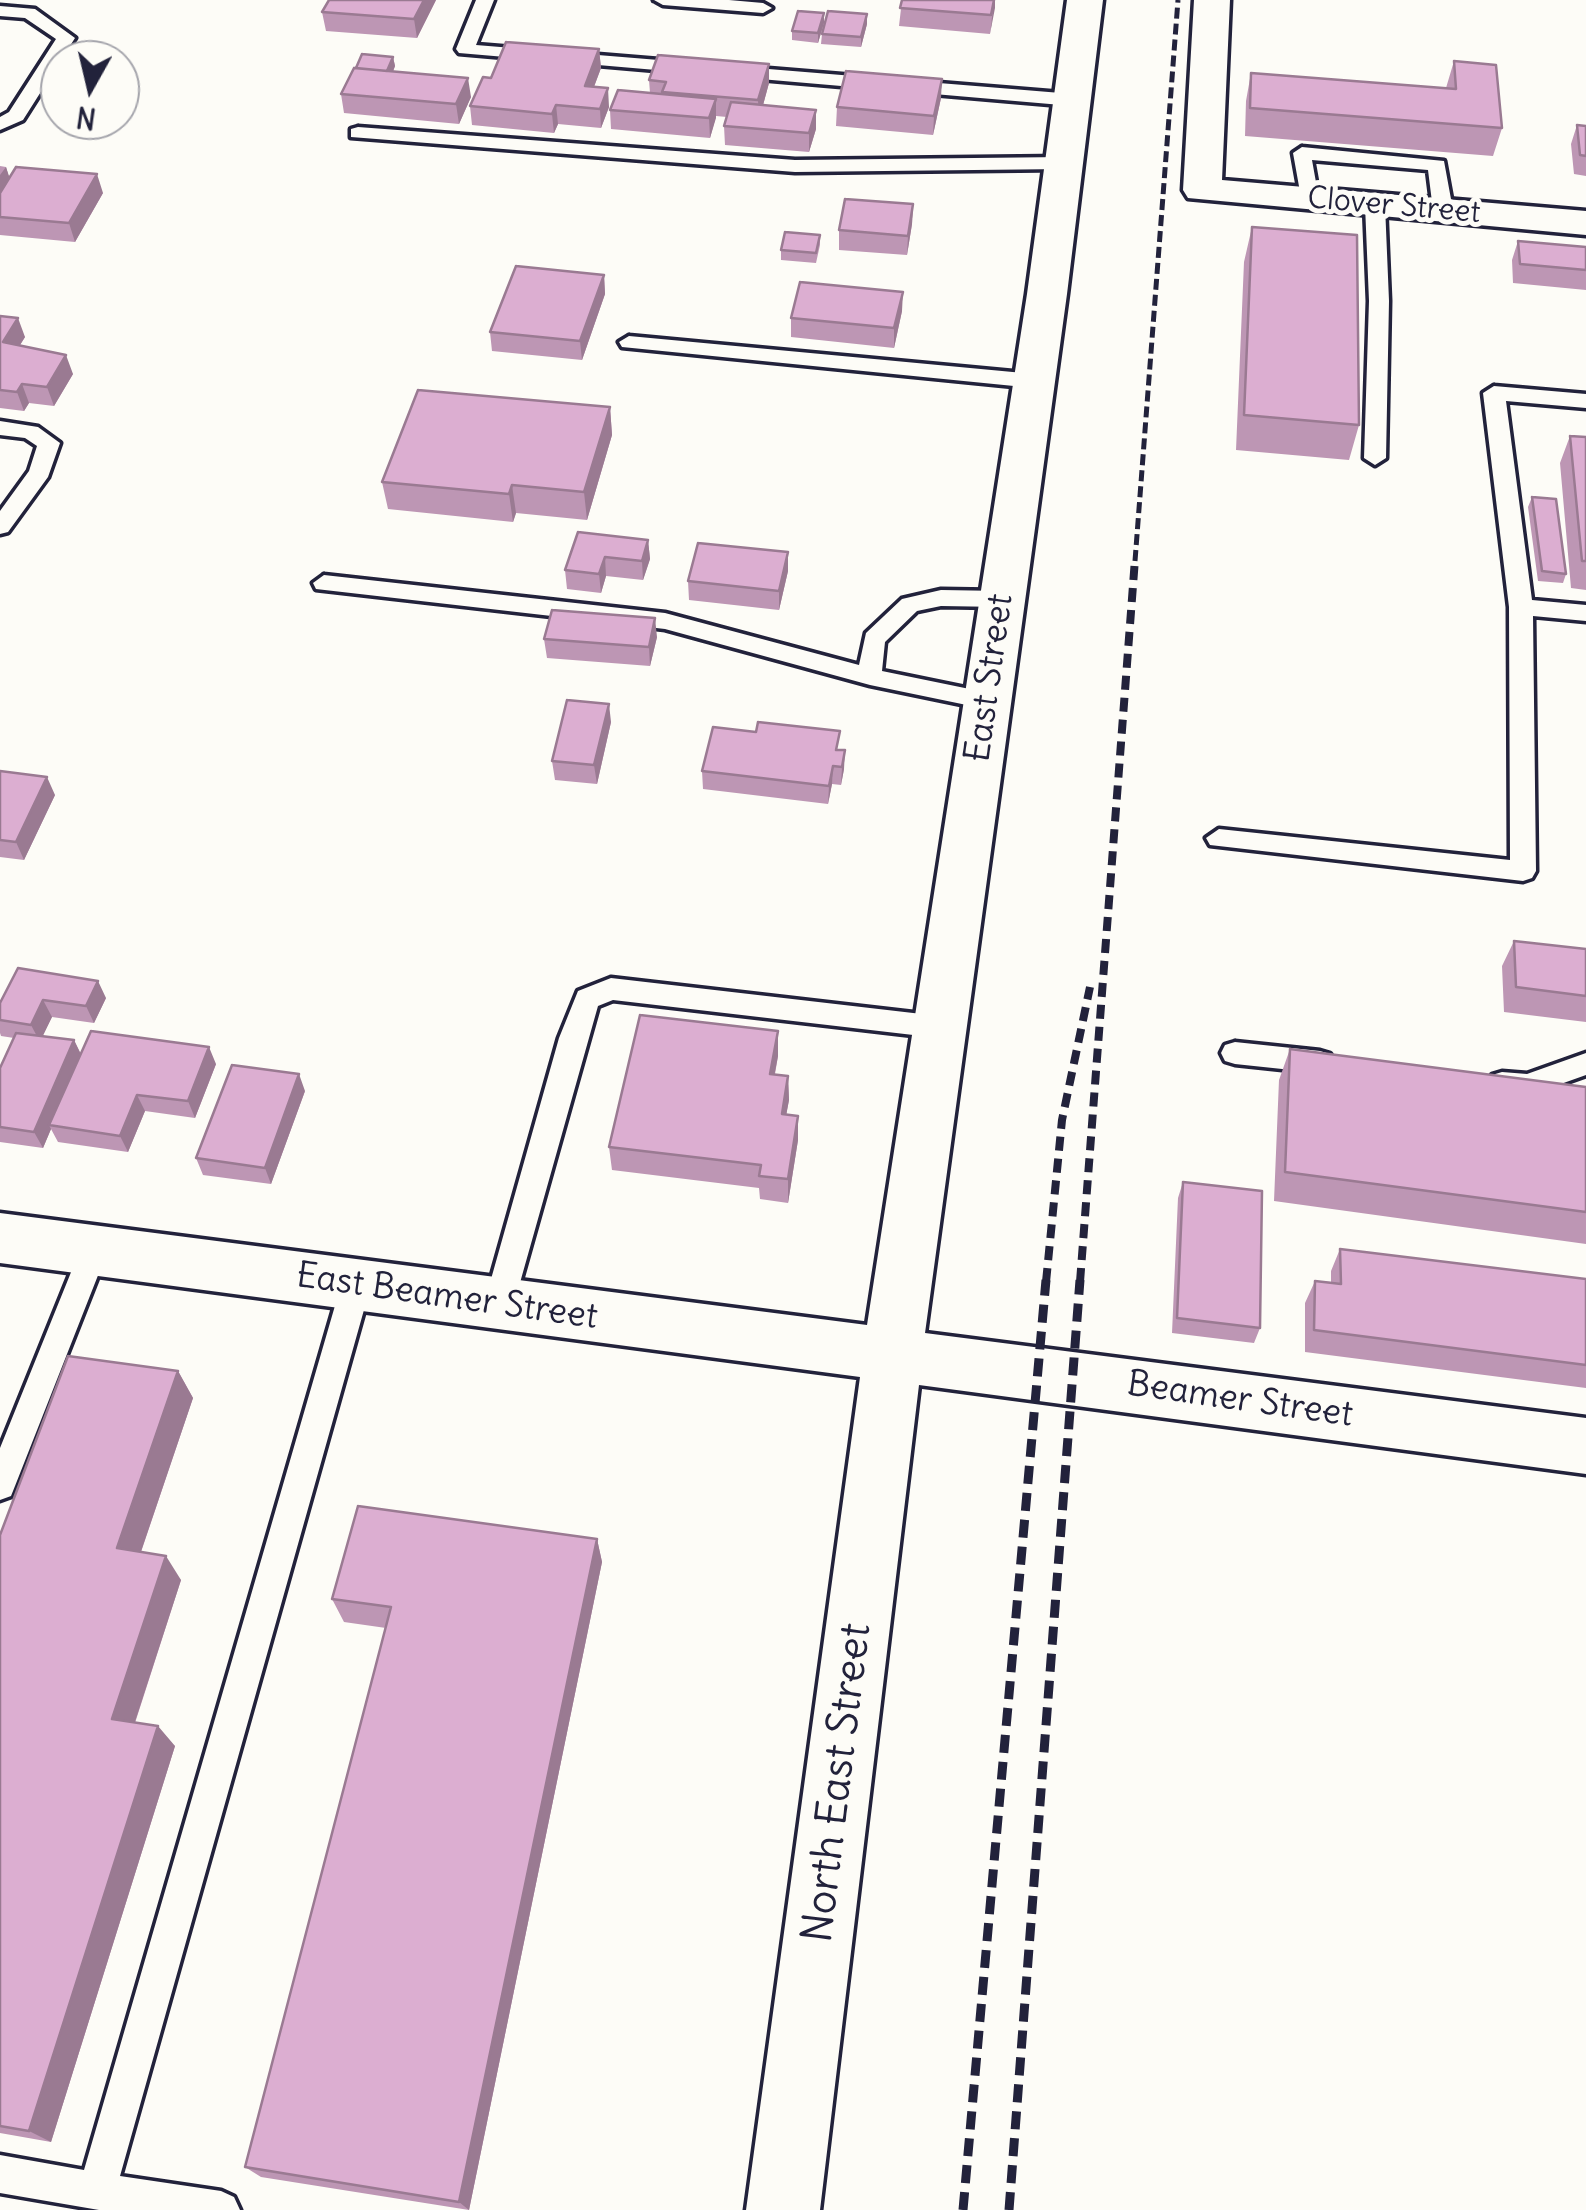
<!DOCTYPE html>
<style>
body{margin:0}
#map{position:relative;width:1586px;height:2210px;overflow:hidden;background:#fdfcf7;font-family:Delius,sans-serif}
canvas{display:block}
.north{position:absolute;left:40px;top:40px;width:100px;height:100px;box-sizing:border-box;background:#fdfcf7;border:2px solid #a5a5ac;border-radius:50%;rotate:188deg;font-size:28px;font-weight:700;line-height:40px;text-align:center;color:#22223b}
.north::after{content:'';display:block;margin:auto;width:35px;height:45px;background:#22223b;clip-path:polygon(50% 0,100% 100%,50% 72%,0 100%)}
</style>
<div id="map">
<canvas width="1586" height="2210"></canvas>
<div class="north">N</div>
</div>
<script>
const ctx = document.querySelector('canvas').getContext('2d');
ctx.lineJoin = 'round';
const shape = rows => new Path2D(rows.map(r => 'M' + r).join(''));
function trace(path, color, width, dash) { ctx.strokeStyle = color; ctx.lineWidth = width; ctx.lineCap = dash ? 'butt' : 'round'; ctx.setLineDash(dash || []); ctx.stroke(path); }
function fill(path, color) { ctx.fillStyle = color; ctx.fill(path, 'evenodd'); }
function write(font, color, halo, rows, align = 'center') {
  ctx.font = font + ' Delius,sans-serif'; ctx.lineWidth = 10; ctx.setLineDash([]); ctx.textBaseline = 'middle'; ctx.strokeStyle = halo; ctx.fillStyle = color; for (const [text, x, y, turn = 0] of rows) {
    ctx.save(); ctx.translate(x, y); ctx.rotate((+turn || 0) * Math.PI / 180); ctx.textAlign = isNaN(turn) ? turn : align; if (halo) ctx.strokeText(text, 0, 0); ctx.fillText(text, 0, 0); ctx.restore();
  }
}
const lane = shape([
 [476,0,494,0,476,45,1073,94,1082,100,1073,106,459,53,456,49,476,0],
 [654,0,729,0,763,3,772,8,763,13,663,5,654,0],
 [0,6,35,9,75,38,23,120,0,130,0,117,9,112,56,39,25,18,0,16,0,6],
 [358,127,795,160,1064,157,1073,163,1064,169,795,172,351,137,351,129,358,127],
 [1302,147,1444,161,1453,210,1443,216,1433,210,1428,170,1312,160,1319,199,1302,203,1293,153,1302,147],
 [1375,199,1385,205,1389,301,1386,458,1375,465,1364,458,1369,301,1365,205,1375,199],
 [629,336,1034,374,1044,381,1034,388,622,347,619,342,629,336],
 [1494,386,1586,394,1586,408,1506,401,1532,600,1586,605,1586,621,1533,616,1536,871,1532,878,1523,881,1210,845,1206,838,1219,829,1510,860,1509,607,1483,393,1494,386],
 [0,421,38,427,60,443,48,477,8,532,0,534,0,511,29,471,37,446,25,438,0,435,0,421],
 [324,575,665,613,859,665,866,633,902,599,941,590,1002,591,1013,599,1002,607,941,606,917,611,885,642,882,671,994,694,998,700,994,706,986,709,870,685,665,629,316,589,313,583,324,575],
 [611,978,939,1016,948,1019,952,1027,948,1035,939,1038,613,1000,598,1006,514,1304,509,1313,499,1317,489,1313,484,1304,559,1038,578,991,611,978],
 [1235,1042,1320,1051,1330,1054,1334,1062,1330,1070,1320,1073,1235,1064,1225,1061,1221,1053,1225,1045,1235,1042],
 [1586,1053,1586,1075,1527,1096,1492,1091,1488,1083,1492,1075,1502,1072,1527,1074,1586,1053],
 [94,1237,104,1241,108,1250,15,1486,11,1496,0,1500,0,1448,80,1250,84,1241,94,1237],
 [356,1272,366,1276,371,1285,120,2176,221,2191,234,2197,240,2210,99,2210,0,2193,0,2155,84,2170,341,1285,346,1276,356,1272]
]);
const street = shape([
 [1194,0,1230,0,1222,180,1586,211,1586,235,1188,198,1183,190,1194,0]
]);
const secondary = shape([
 [1067,0,1103,0,1067,294,925,1333,1586,1418,1586,1474,919,1385,820,2210,746,2210,860,1377,0,1263,0,1213,867,1325,1027,294,1067,0]
]);
trace(lane, '#22223b', 7);
trace(street, '#22223b', 7);
trace(secondary, '#22223b', 7);
fill(lane, '#fdfcf7');
fill(street, '#fdfcf7');
fill(secondary, '#fdfcf7');
trace(shape([
 [1135,561,1178,0]
]), '#22223b', 5, [11, 5]);
trace(shape([
 [1046,1282,1062,1120,1090,987],
 [1080,1282,1135,559]
]), '#22223b', 8, [14, 8]);
trace(shape([
 [963,2210,1046,1280],
 [1009,2210,1080,1280]
]), '#22223b', 9, [18, 9]);
fill(shape([
 [436,0,417,38,326,31,322,12],
 [902,0,995,0,990,34,899,26],
 [824,23,818,43,792,40,792,31],
 [867,24,861,47,821,44,822,34],
 [599,49,601,68,594,87,609,107,601,128,558,124,554,133,472,125,470,106,491,78],
 [393,57,395,66,393,72,471,97,459,124,344,113,341,94],
 [1454,61,1502,128,1493,156,1245,136,1246,101,1251,73,1446,88],
 [769,64,769,83,763,105,816,129,809,152,725,145,724,126,727,117,716,116,710,138,611,129,610,110,650,93,649,80],
 [941,98,933,135,836,126,837,107],
 [1577,125,1586,126,1586,176,1574,174,1571,144],
 [0,166,6,167,9,178,103,193,75,242,0,235],
 [913,204,912,224,907,255,839,250,839,230],
 [1252,227,1359,425,1349,460,1236,450,1244,262],
 [820,235,820,245,816,263,781,260,781,250],
 [1518,241,1586,247,1586,290,1513,283,1512,260],
 [604,275,605,294,582,360,492,351,490,332],
 [902,311,894,348,791,337,791,318],
 [0,316,25,337,20,345,73,374,54,406,29,403,24,411,0,408],
 [610,407,612,435,587,520,516,513,513,522,388,509,382,482],
 [1570,436,1586,437,1586,590,1571,588,1560,463],
 [1532,497,1566,574,1563,583,1538,581,1528,507],
 [648,540,650,559,643,580,606,576,601,593,567,589,565,570],
 [788,571,779,610,689,600,688,581],
 [657,637,650,666,547,658,544,639],
 [611,722,597,784,555,780,552,761],
 [840,750,844,769,841,785,832,784,828,804,703,789,702,771],
 [0,771,55,795,24,860,0,857],
 [1514,941,1586,949,1586,1022,1504,1012,1502,966],
 [18,968,106,998,94,1023,52,1017,42,1036,74,1040,81,1054,216,1064,195,1118,145,1111,128,1152,58,1142,51,1129,43,1148,0,1142,0,1068,14,1038,1,1036,0,1033,0,1003],
 [778,1031,778,1056,775,1074,788,1076,789,1100,786,1115,798,1116,798,1140,788,1203,760,1199,759,1188,612,1170,609,1147],
 [1290,1049,1586,1087,1586,1244,1274,1201,1279,1080],
 [305,1091,271,1184,203,1175,196,1158],
 [1183,1182,1260,1328,1254,1343,1172,1333,1178,1198],
 [1340,1249,1586,1279,1586,1388,1305,1352,1305,1303,1315,1281,1331,1282,1331,1271],
 [178,1371,193,1398,141,1552,181,1580,135,1723,175,1746,51,2142,0,2133,0,1535],
 [597,1539,602,1562,469,2210,261,2177,245,2167,386,1628,344,1622,332,1599]
]), '#bd96b4');
fill(shape([
 [424,0,436,0,417,38,414,19],
 [994,0,995,0,995,8,990,34],
 [824,13,824,23,818,43,818,33],
 [867,14,867,24,861,47,861,37],
 [599,49,601,68,587,105,585,86],
 [393,57,395,66,388,83,386,73],
 [769,64,769,83,759,120,758,100],
 [468,78,471,97,459,124,456,104],
 [942,79,941,98,933,135,934,116],
 [608,88,609,107,601,128,600,109],
 [716,99,716,118,710,138,709,118],
 [556,105,558,124,554,133,552,114],
 [816,110,816,129,809,152,809,133],
 [6,167,15,194,0,217,0,175],
 [97,174,103,193,75,242,69,223],
 [913,204,912,224,907,255,908,236],
 [604,275,605,294,582,360,580,341],
 [903,292,902,311,894,348,894,328],
 [18,318,25,337,10,361,3,342],
 [66,355,73,374,54,406,47,387],
 [22,384,29,403,24,411,17,392],
 [610,407,612,435,587,520,584,492],
 [512,485,516,513,513,522,509,494],
 [648,540,650,559,643,580,642,561],
 [788,552,788,571,779,610,779,591],
 [605,557,606,576,601,593,599,574],
 [655,618,657,637,650,666,649,647],
 [609,704,611,722,597,784,594,765],
 [845,750,844,769,841,785,842,767],
 [833,766,832,784,828,804,829,786],
 [47,777,55,795,24,860,16,842],
 [98,981,106,998,94,1023,86,1006],
 [43,1000,52,1017,40,1042,31,1025],
 [778,1031,778,1056,770,1098,770,1074],
 [74,1040,82,1057,49,1125,51,1129,43,1148,34,1132],
 [209,1047,216,1064,195,1118,188,1101],
 [299,1074,305,1091,271,1184,265,1168],
 [788,1076,789,1100,782,1138,782,1114],
 [137,1095,145,1111,128,1152,120,1136],
 [798,1116,798,1140,788,1203,788,1179],
 [178,1371,193,1398,134,1572,117,1548],
 [597,1539,602,1562,469,2210,459,2202],
 [166,1556,181,1580,129,1740,112,1719],
 [158,1726,175,1746,51,2142,29,2131]
]), '#9a7a92');
const building = shape([
 [329,0,424,0,414,19,322,12,329,0],
 [902,0,994,0,991,15,900,8,902,0],
 [798,11,824,13,818,33,792,31,798,11],
 [828,11,867,14,861,37,822,34,828,11],
 [506,42,599,49,585,86,608,88,600,109,556,105,552,114,470,106,483,77,491,78,506,42],
 [362,54,393,57,387,71,356,68,362,54],
 [658,55,769,64,758,100,662,92,666,82,649,80,658,55],
 [1454,61,1496,65,1502,128,1250,108,1251,73,1456,89,1454,61],
 [354,68,468,78,456,104,341,94,354,68],
 [846,71,942,79,934,116,837,107,846,71],
 [618,90,716,99,709,118,610,110,618,90],
 [731,102,816,110,809,133,724,126,731,102],
 [1577,125,1586,126,1586,156,1580,155,1577,125],
 [16,167,97,174,69,223,0,217,0,193,16,167],
 [845,199,913,204,908,236,839,230,845,199],
 [1252,227,1357,235,1359,425,1244,415,1252,227],
 [785,232,820,235,816,253,781,250,785,232],
 [1518,241,1586,247,1586,270,1520,264,1518,241],
 [516,266,604,275,580,341,490,332,516,266],
 [800,282,903,292,894,328,791,318,800,282],
 [0,316,18,318,3,342,66,355,47,387,22,384,17,392,0,390,0,316],
 [418,390,610,407,584,492,512,485,509,494,382,482,418,390],
 [1570,436,1586,437,1586,561,1582,561,1570,436],
 [1532,497,1556,499,1566,574,1542,571,1532,497],
 [578,532,648,540,642,561,605,557,599,574,565,570,578,532],
 [698,543,788,552,779,591,688,581,698,543],
 [552,610,655,618,649,647,544,639,552,610],
 [567,700,609,704,594,765,552,761,567,700],
 [758,722,840,731,836,750,845,750,842,767,833,766,829,786,702,771,713,727,756,732,758,722],
 [0,771,47,777,16,842,0,840,0,771],
 [1514,941,1586,949,1586,996,1516,987,1514,941],
 [18,968,98,981,86,1006,43,1000,31,1025,0,1020,0,1003,18,968],
 [640,1015,778,1031,770,1074,788,1076,782,1114,798,1116,788,1179,759,1176,761,1165,609,1147,640,1015],
 [91,1031,209,1047,188,1101,137,1095,120,1136,49,1125,91,1031],
 [16,1033,74,1040,34,1132,0,1127,0,1068,16,1033],
 [1290,1049,1586,1087,1586,1212,1285,1172,1290,1049],
 [232,1065,299,1074,265,1168,196,1158,232,1065],
 [1183,1182,1262,1191,1260,1328,1177,1318,1183,1182],
 [1340,1249,1586,1279,1586,1365,1314,1330,1315,1281,1341,1284,1340,1249],
 [68,1356,178,1371,117,1548,166,1556,112,1719,158,1726,29,2131,0,2126,0,1535,68,1356],
 [358,1506,597,1539,459,2202,245,2167,391,1607,332,1599,358,1506]
]);
fill(building, '#dcaed1');
trace(building, '#9a7a92', 2.5);
write('30px', '#22223b', '#fdfcf7', [
 ["Clover Street",1394,206,5]
]);
write('35px', '#22223b', '#fdfcf7', [
 ["East Street",990,678,-82],
 ["East Beamer Street",447,1297,8],
 ["Beamer Street",1240,1400,8]
]);
write('42px', '#22223b', '#fdfcf7', [
 ["North East Street",838,1783,-83]
]);
</script>
